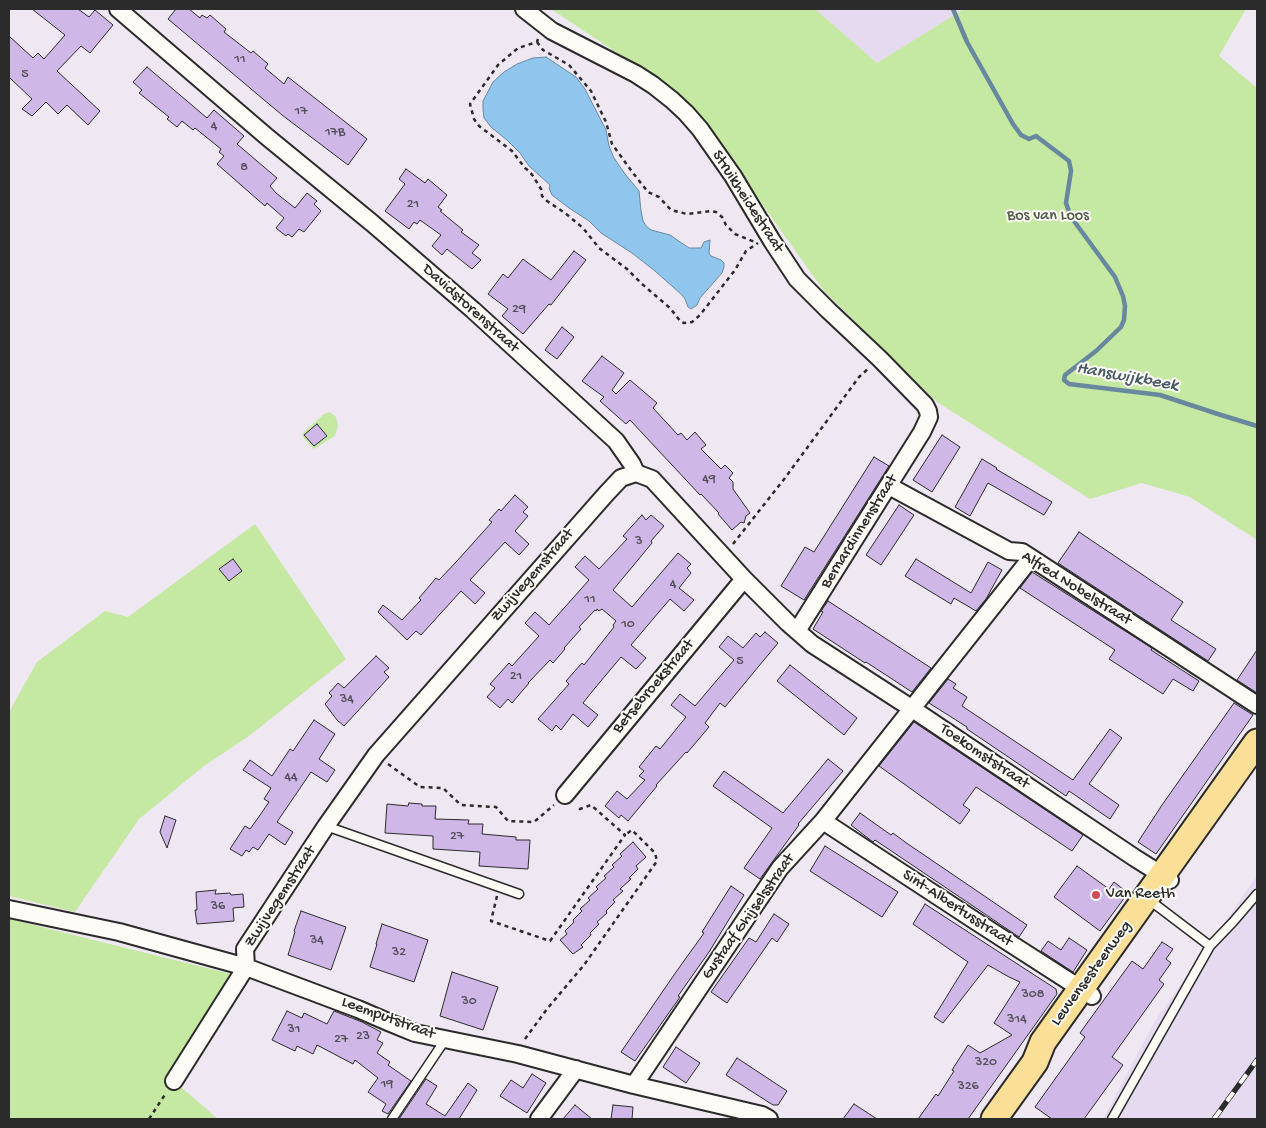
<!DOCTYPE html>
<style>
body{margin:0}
#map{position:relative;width:1266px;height:1128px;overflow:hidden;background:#efe8f2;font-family:"Gochi Hand",sans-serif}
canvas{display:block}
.frame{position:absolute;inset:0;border:10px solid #2b2b2b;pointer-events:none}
</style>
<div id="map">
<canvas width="1266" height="1128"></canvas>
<div class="frame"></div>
</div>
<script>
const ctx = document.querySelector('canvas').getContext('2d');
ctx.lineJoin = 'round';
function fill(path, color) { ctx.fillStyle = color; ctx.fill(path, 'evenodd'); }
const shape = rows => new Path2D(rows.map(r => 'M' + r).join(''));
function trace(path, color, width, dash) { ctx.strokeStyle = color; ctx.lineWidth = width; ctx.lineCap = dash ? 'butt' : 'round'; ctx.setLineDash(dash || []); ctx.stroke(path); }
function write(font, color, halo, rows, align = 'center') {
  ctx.font = font + ' "Gochi Hand",sans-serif'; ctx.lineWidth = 4; ctx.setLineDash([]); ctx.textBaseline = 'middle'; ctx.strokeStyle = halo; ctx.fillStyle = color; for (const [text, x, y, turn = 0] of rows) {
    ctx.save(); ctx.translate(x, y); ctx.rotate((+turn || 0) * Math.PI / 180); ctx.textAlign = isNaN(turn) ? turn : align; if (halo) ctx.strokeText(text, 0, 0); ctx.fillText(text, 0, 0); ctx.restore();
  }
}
fill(shape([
 [815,9,964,9,877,63],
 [1257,876,1257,1119,1103,1119,1155,1021]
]), '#e5daef');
fill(shape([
 [551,9,815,9,877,63,964,9,1246,9,1219,56,1257,88,1257,540,1190,497,1142,483,1090,499,937,402,824,291,702,120,673,90],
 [330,412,336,417,338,426,335,436,314,449,302,436,303,433,324,414],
 [255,524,346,659,249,736,204,766,139,819,75,912,9,896,9,712,37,662,105,611,128,617],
 [9,919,243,977,174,1081,218,1119,9,1119]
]), '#c5e8a2');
const water = shape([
 [546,57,576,77,585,89,606,130,609,146,614,158,625,174,639,191,641,211,643,221,646,226,651,230,670,235,689,248,701,248,704,242,710,240,709,253,711,256,721,260,724,263,724,267,722,273,700,298,697,305,691,309,688,307,685,299,682,295,655,271,632,253,601,233,589,221,569,208,552,195,549,188,550,185,529,166,520,153,508,141,491,127,484,118,483,110,483,101,493,82,504,72,517,64,533,58,546,57]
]);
fill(water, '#90c6ee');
trace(water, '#6888a0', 1);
trace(shape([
 [953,9,967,42,1013,124,1021,135,1029,139,1036,136,1069,161,1071,171,1066,203,1071,217,1115,277,1123,296,1125,306,1124,320,1121,327,1096,351,1065,375,1064,380,1069,384,1160,395,1221,415,1257,426]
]), '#6888a0', 4.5);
const building = shape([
 [32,9,78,9,89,17,95,10,113,25,90,53,81,46,57,71,100,111,88,125,67,105,58,114,46,102,32,116,22,109,32,99,9,77,9,36,33,58,38,53,44,59,65,35,32,9],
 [176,9,189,9,200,18,202,15,207,18,210,15,226,29,224,32,251,53,253,51,268,64,265,68,284,84,288,77,367,139,348,165,282,115,168,19,176,9],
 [147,67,207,118,214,110,244,136,237,144,277,178,270,186,276,193,295,208,307,193,317,201,314,204,321,211,304,232,299,229,292,237,288,234,286,236,276,228,284,218,267,203,265,206,217,164,224,156,219,152,221,149,195,128,193,130,182,121,177,127,167,119,169,117,139,93,142,90,133,82,147,67],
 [406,169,425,183,428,179,447,195,438,207,442,210,440,211,463,230,461,232,479,245,472,253,481,260,472,269,447,249,442,255,432,246,441,235,420,220,417,224,414,222,409,229,385,211,405,184,399,179,406,169],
 [574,251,586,260,551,305,549,304,523,334,502,316,508,309,488,294,503,274,508,278,523,259,551,280,574,251],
 [562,327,574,337,557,359,545,350,562,327],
 [602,356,624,373,612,390,616,394,630,380,657,403,653,408,678,435,681,433,687,440,695,432,706,445,701,449,721,469,725,465,733,473,729,478,733,482,733,489,750,513,746,516,744,523,741,522,732,530,718,514,719,513,701,494,700,495,630,420,626,424,600,401,604,397,582,381,602,356],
 [317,424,327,436,314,446,304,435,317,424],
 [942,435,960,447,932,492,913,480,942,435],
 [874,457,889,466,804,600,781,586,805,547,814,552,874,457],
 [982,459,997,468,996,469,1052,502,1044,515,988,483,970,516,955,507,982,459],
 [515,495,528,507,523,512,528,516,515,531,529,544,519,555,505,542,470,580,485,593,475,604,461,591,421,635,416,631,407,640,378,612,383,605,402,620,421,600,419,598,436,578,439,580,457,561,492,522,489,520,499,509,501,511,515,495],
 [899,505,914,515,881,565,866,555,899,505],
 [642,515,646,520,651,515,664,526,651,541,652,543,613,590,632,607,678,553,691,564,687,568,691,573,679,588,694,600,684,611,670,599,631,645,646,658,636,669,621,657,595,688,583,703,598,715,588,727,573,714,561,730,556,725,552,731,538,719,569,684,566,681,582,663,584,665,614,627,613,625,616,621,602,609,599,611,597,609,596,611,595,610,579,627,581,629,564,648,565,649,553,663,550,660,528,683,529,683,512,703,508,699,500,708,487,697,495,688,490,684,509,663,512,666,539,636,525,623,535,612,549,625,589,580,575,567,585,556,599,569,627,539,623,536,642,515],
 [1079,532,1183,602,1171,620,1216,649,1208,661,1058,563,1079,532],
 [233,559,242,571,229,581,219,569,233,559],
 [916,559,971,593,988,562,1002,570,986,599,976,611,954,598,951,604,905,576,916,559],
 [1032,572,1152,648,1151,650,1199,681,1193,691,1173,679,1163,694,1109,659,1115,650,1020,588,1032,572],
 [828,601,931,668,912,692,866,662,865,663,813,629,823,612,821,611,828,601],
 [765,632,778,643,725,707,720,703,705,723,709,727,687,753,686,752,656,785,657,786,628,821,621,815,619,818,605,806,617,791,627,799,645,780,639,776,644,771,639,767,656,746,660,749,686,717,671,705,680,694,695,706,734,660,719,647,728,636,743,648,756,633,760,637,765,632],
 [1257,650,1257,693,1237,680,1257,650],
 [376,656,389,668,384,672,389,677,344,726,337,720,325,704,332,696,329,693,338,683,344,688,376,656],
 [790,665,857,718,844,735,777,681,790,665],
 [948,679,956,684,953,688,967,697,962,706,1073,780,1110,729,1122,738,1089,784,1119,805,1110,819,1069,791,1066,796,967,729,967,727,929,703,948,679],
 [1234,703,1253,715,1156,854,1138,842,1162,805,1234,703],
 [314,720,335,734,319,759,335,770,327,782,311,772,277,822,293,832,285,845,269,834,258,850,253,847,249,852,246,850,242,856,230,849,245,826,250,829,258,818,269,802,264,799,271,788,243,770,250,760,272,776,290,749,293,751,314,720],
 [914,722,1083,835,1072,851,976,787,963,805,970,810,960,824,879,766,914,722],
 [828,759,843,771,798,824,799,825,760,879,744,868,772,828,713,786,724,771,783,813,828,759],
 [409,803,422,804,422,806,436,806,435,819,469,820,468,824,483,824,482,834,516,837,516,840,530,840,528,869,479,866,480,852,433,849,433,836,385,833,387,804,408,806,409,803],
 [860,813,891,835,893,833,905,842,1027,925,1019,937,875,840,873,842,851,825,860,813],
 [165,816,176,820,167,848,160,832,165,816],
 [633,842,646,857,636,866,638,869,629,878,631,879,620,889,623,891,613,900,615,902,606,911,607,913,597,922,599,924,590,933,591,935,581,945,583,947,573,954,560,940,567,934,565,931,574,922,573,920,582,911,580,909,590,900,588,898,598,889,596,887,606,878,604,876,614,867,612,865,622,856,620,854,633,842],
 [825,846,898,892,882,917,810,871,825,846],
 [1077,866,1109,889,1114,882,1128,893,1100,931,1054,897,1077,866],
 [731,886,744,895,709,952,678,996,680,997,635,1061,621,1052,676,972,704,933,702,932,731,886],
 [216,890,215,894,230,893,231,895,243,894,244,907,233,908,234,921,197,924,195,910,197,910,196,892,216,890],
 [925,904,1056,989,1057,994,968,1119,918,1119,936,1094,938,1096,954,1071,952,1070,968,1045,980,1053,1012,1035,994,1023,1020,982,1009,977,988,965,943,1023,934,1017,968,962,913,924,925,904],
 [301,911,346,927,331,970,288,955,295,932,294,931,301,911],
 [774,914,789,924,777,942,772,938,727,1003,711,992,749,938,756,942,774,914],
 [382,924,428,940,414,982,370,967,377,944,376,944,382,924],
 [1069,938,1087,950,1073,972,1041,951,1048,941,1061,950,1069,938],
 [1162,942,1173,949,1166,959,1171,963,1159,980,1164,984,1112,1057,1123,1065,1084,1119,1052,1119,1035,1107,1085,1037,1080,1033,1132,961,1143,969,1162,942],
 [452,972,498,987,483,1030,440,1016,452,972],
 [287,1011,302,1018,304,1013,327,1024,334,1011,362,1022,381,1032,377,1040,383,1043,377,1053,390,1062,388,1065,411,1081,388,1114,382,1111,386,1104,368,1092,378,1078,355,1060,353,1064,317,1045,313,1054,297,1046,295,1051,272,1040,287,1011],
 [676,1047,700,1063,686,1083,663,1067,676,1047],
 [737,1058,787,1091,778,1105,773,1105,726,1075,737,1058],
 [532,1074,546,1083,527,1113,500,1096,511,1080,523,1088,532,1074],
 [426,1079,437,1086,426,1104,445,1116,468,1083,477,1090,459,1119,399,1119,426,1079],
 [854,1104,877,1119,843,1119,854,1104],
 [575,1105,592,1119,563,1119,575,1105],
 [613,1105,633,1107,632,1119,611,1119,613,1105]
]);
fill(building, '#cfb8e8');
trace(building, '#2b2b2b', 1);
const service = shape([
 [326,826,519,894],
 [1148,899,1210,946],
 [392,1119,445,1040],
 [1112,1119,1210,946,1233,922,1257,894]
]);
const minor = shape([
 [118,9,266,136,372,223,473,310,616,441,632,464,636,473,652,479,744,579,788,623,812,644,911,708,1135,858,1170,880],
 [524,9,552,31,636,74,653,85,672,100,686,113,700,129,733,176,772,241,797,279,828,310,880,359,925,405,928,411,929,417,922,432,797,631],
 [889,486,1009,551,1022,552,1257,705],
 [565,795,744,579],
 [823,821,977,922,1092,996],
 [9,909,119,932,246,967,358,1009,388,1022,415,1033,518,1054,634,1085,762,1115,769,1119],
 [174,1081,246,967,245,949,326,826,376,755,606,494,621,478,636,473],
 [634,1085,780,868,823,821,1031,558],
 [539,1119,576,1069]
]);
const primary = shape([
 [994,1119,1035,1062,1043,1042,1257,742]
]);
trace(service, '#2b2b2b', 11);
trace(minor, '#2b2b2b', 20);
trace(primary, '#2b2b2b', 29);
trace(shape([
 [538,39,537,42,518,48,498,65,470,104,474,119,479,126,512,151,525,168,529,171,533,176,541,189,542,196,547,201,565,213,583,228,599,248,627,269,642,284,670,308,681,322,684,323,692,322,700,315,735,270,746,251,758,243],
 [537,42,543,50,569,65,591,91,606,122,612,144,633,173,648,192,659,197,671,210,687,214,711,211,716,212,722,217,726,225,735,234,755,242],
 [733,544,785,478,859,377,869,368],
 [388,764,420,787,443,788,461,805,496,807,508,821,534,822,554,805],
 [497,896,491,921,550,941,625,835,591,805,580,809,576,806],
 [525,1039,547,1009,584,965,657,861,655,853,632,830,625,835],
 [149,1119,166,1093]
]), '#2b2b2b', 2.5, [4, 4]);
trace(service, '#fdfcf7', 8);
trace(minor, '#fdfcf7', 16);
trace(primary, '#fbdf96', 25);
const rail = shape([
 [1214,1119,1257,1060]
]);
trace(rail, '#2b2b2b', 5.5);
trace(rail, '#fdfcf7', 4, [11]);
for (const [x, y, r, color] of [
 [1096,895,5,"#d1495b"]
]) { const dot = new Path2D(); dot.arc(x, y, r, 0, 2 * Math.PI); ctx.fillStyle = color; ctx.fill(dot); trace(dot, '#fdfcf7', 2); }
write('14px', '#544e5a', null, [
 ["11",240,60],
 ["5",25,75],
 ["17",301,112],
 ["4",214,127],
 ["17B",335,133],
 ["8",244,168],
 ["21",413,205],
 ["29",519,310],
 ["49",709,480],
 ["3",639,542],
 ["4",673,585],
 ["11",590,600],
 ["10",628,625],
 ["5",740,662],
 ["21",516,677],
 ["34",347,700],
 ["44",291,778],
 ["27",457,837],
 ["36",218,907],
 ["34",317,941],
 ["32",399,953],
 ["308",1033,995],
 ["30",469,1002],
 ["314",1017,1020],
 ["31",294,1030],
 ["23",363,1037],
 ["27",341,1040],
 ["320",986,1063],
 ["19",387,1085],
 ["326",968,1087]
]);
write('16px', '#2b2b2b', '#fdfcf7', [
 ["Struikheidestraat",747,202,57],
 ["Davidstorenstraat",470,309,42],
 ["Bernardinnenstraat",860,532,-58],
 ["Zwijvegemstraat",533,576,-49],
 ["Alfred Nobelstraat",1076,589,32],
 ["Betsebroekstraat",654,687,-50],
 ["Toekomststraat",984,757,34],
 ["Zwijvegemstraat",281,897,-57],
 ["Sint-Albertusstraat",957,909,33],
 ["Gustaaf Ghijselsstraat",749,917,-55],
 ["Leuvensesteenweg",1092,974,-54],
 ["Leemputstraat",388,1019,20]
]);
write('16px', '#525a49', '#fdfcf7', [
 ["Bos van Loos",1048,217]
]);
write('16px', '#2b2b2b', '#fdfcf7', [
 ["Van Reeth",1106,895]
], 'left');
write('italic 18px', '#495a66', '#fdfcf7', [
 ["Hanswijkbeek",1127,378,10]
]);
</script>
